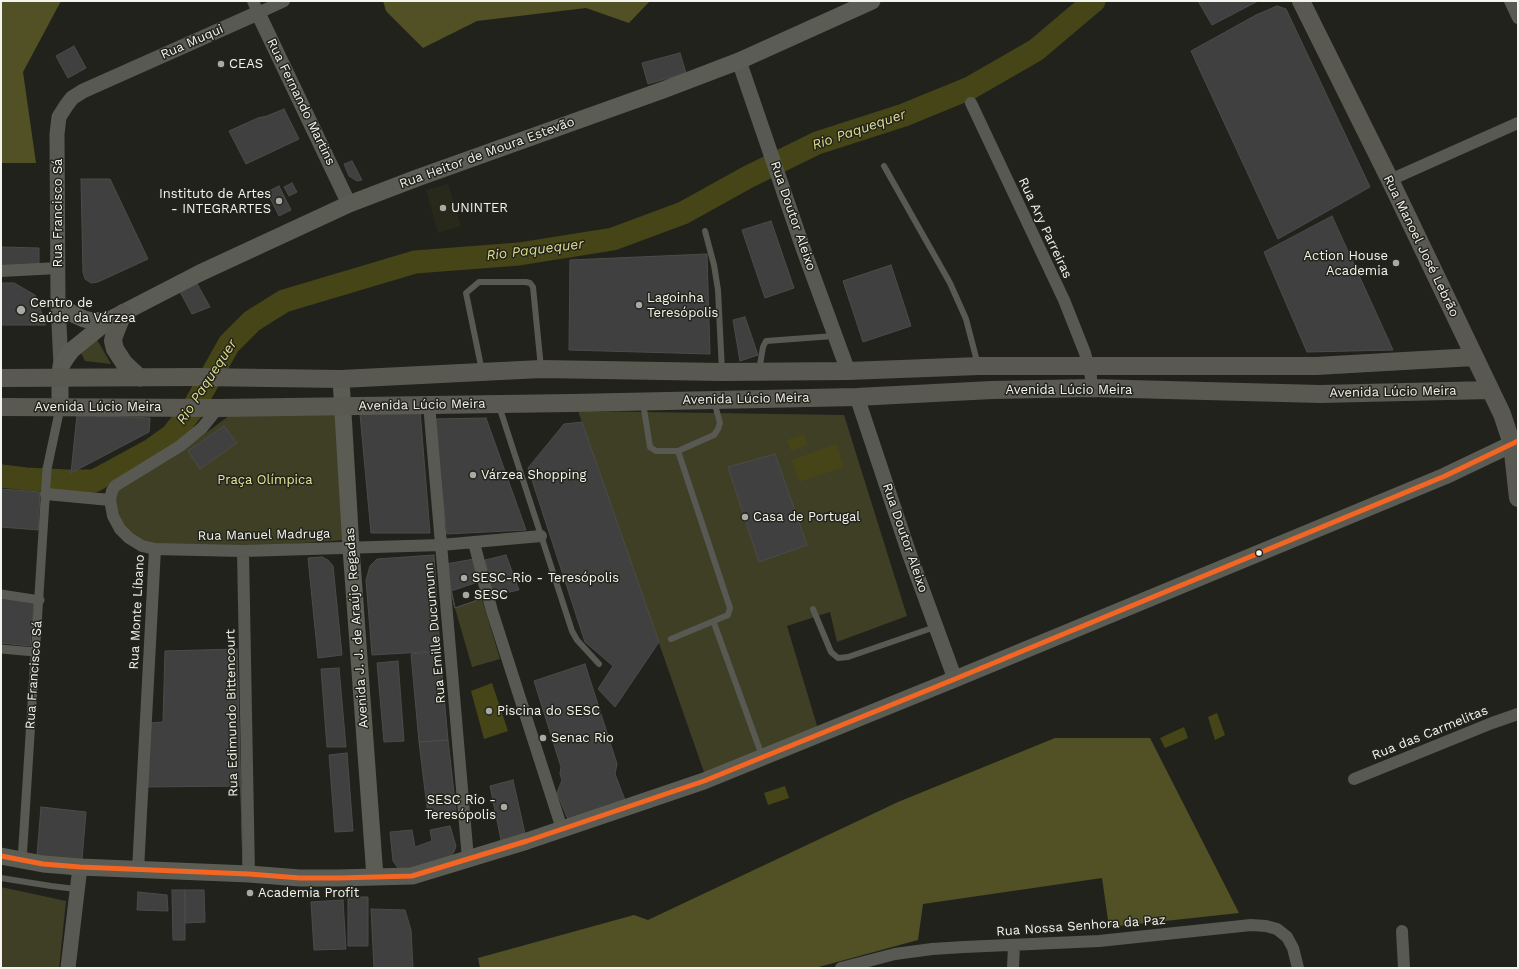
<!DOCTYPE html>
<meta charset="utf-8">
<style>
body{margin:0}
#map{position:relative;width:1519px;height:969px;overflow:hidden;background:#22221d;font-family:"Work Sans",sans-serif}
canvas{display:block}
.frame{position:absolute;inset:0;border:2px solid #f4f4ee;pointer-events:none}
</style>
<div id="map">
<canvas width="1519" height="969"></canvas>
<div class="frame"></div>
</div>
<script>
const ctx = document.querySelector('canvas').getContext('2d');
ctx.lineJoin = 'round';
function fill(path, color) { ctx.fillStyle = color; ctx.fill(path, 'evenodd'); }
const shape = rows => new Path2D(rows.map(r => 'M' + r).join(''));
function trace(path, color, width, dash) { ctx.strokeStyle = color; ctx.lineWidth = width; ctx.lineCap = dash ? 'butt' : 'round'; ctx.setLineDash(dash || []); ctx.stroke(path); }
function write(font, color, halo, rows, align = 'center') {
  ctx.font = font + ' "Work Sans",sans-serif'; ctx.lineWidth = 3; ctx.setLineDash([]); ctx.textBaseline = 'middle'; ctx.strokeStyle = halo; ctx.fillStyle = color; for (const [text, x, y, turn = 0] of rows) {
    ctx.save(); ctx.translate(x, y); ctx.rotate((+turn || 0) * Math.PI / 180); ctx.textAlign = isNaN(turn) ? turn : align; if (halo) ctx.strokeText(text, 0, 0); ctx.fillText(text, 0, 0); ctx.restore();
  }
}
fill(shape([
 [448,184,461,226,438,233,426,190]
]), '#29291b');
fill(shape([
 [96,338,111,364,85,361,81,353],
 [339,411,345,540,246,547,155,546,125,531,113,499,120,484,194,442,230,415],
 [578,411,844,415,907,616,837,642,830,612,787,626,818,729,705,775],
 [482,599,500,659,472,667,455,608],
 [1,887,66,901,59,968,1,968]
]), '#3f3f26');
fill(shape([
 [1,1,61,1,23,72,36,163,1,163],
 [383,1,650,1,629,23,586,8,477,21,423,48,386,11],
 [1055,738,1150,738,1239,913,1109,927,1102,878,923,904,918,940,815,968,480,968,478,958,634,915,648,920,898,802]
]), '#515125');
fill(shape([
 [804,434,808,445,791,451,787,440],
 [836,444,844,467,799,482,792,460],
 [492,683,508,731,484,739,471,691],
 [1217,713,1225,735,1215,740,1208,717],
 [1184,727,1188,738,1165,748,1160,738],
 [785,786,789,798,768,805,764,793]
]), '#464517');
trace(shape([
 [1,476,26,479,68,481,94,481,151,450,172,435,192,410,229,344,252,321,284,301,415,262,519,254,613,239,683,213,748,177,817,143,904,115,970,88,1036,50,1094,1]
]), '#464517', 23);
const building = shape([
 [1198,1,1258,1,1212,25,1198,1],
 [1277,6,1286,9,1370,187,1278,239,1191,51,1256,15,1277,6],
 [74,46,86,68,68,78,56,56,74,46],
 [680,53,686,73,648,84,642,63,680,53],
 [284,109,299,139,246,164,229,131,258,118,267,116,284,109],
 [352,161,362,180,357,181,349,176,344,164,352,161],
 [81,179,110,179,148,259,98,282,91,283,85,279,83,272,81,179],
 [292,183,297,192,289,196,284,187,292,183],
 [279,186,291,210,279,216,267,192,279,186],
 [1332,216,1393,350,1307,352,1264,252,1332,216],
 [771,221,794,288,765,298,742,230,771,221],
 [1,247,39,248,39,266,1,266,1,247],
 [707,254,710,354,569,350,570,260,707,254],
 [891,265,911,326,863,342,843,281,891,265],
 [195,280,210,307,192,314,178,288,195,280],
 [1,283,14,283,35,295,46,325,1,325,1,283],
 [745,317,758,355,740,361,733,320,745,317],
 [420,410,430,533,371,533,360,414,420,410],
 [77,415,150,418,149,432,71,473,77,415],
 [486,418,526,530,447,534,434,419,486,418],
 [582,422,659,642,615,707,598,689,613,666,585,642,528,468,564,424,582,422],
 [224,426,237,443,200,469,188,451,224,426],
 [775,454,807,545,759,562,728,467,775,454],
 [1,489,40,492,38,530,1,527,1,489],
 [434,555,440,651,372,655,366,580,370,566,377,559,434,555],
 [506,555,519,590,495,595,485,560,506,555],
 [322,557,328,560,333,566,342,655,318,658,308,558,322,557],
 [474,559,486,597,455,608,446,564,474,559],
 [478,582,482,599,455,608,451,591,478,582],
 [1,596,34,601,30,646,1,643,1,596],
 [237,649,243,869,142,865,149,723,163,722,165,651,237,649],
 [440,651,448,740,419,742,411,654,440,651],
 [398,661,404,741,384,742,377,663,398,661],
 [585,664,617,764,615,774,625,800,569,822,557,793,562,780,560,774,561,767,534,681,585,664],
 [339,668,346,747,327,747,321,669,339,668],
 [448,740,456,811,428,815,419,742,448,740],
 [347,753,353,831,335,832,329,755,347,753],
 [513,780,526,838,502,845,490,786,513,780],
 [241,786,243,869,142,865,144,787,241,786],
 [41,807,86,812,82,860,37,855,41,807],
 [450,826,456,846,454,852,445,862,404,876,393,861,390,832,412,830,415,847,432,841,430,830,450,826],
 [172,890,185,890,185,940,173,940,172,890],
 [185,890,204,890,205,922,185,923,185,890],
 [138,892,167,895,168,911,137,910,138,892],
 [348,897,368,897,368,946,348,946,348,897],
 [343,900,346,949,314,950,311,902,343,900],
 [371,909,405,910,411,930,413,968,374,968,371,909]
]);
fill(building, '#404040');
trace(building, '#4b4b4b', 1);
trace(shape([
 [884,166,950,283,966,319,978,365],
 [705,231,714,265,718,290,722,371],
 [482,371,466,293,479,282,526,282,530,283,533,287,541,368],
 [759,371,763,347,766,341,834,336],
 [643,403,650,447,656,451,678,451],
 [499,406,572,631,577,640,599,664],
 [813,609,831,652,838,658,848,657,935,627],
 [714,623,762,756],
 [671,639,728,615,730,608,678,451,714,435,718,429,720,423,714,401],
 [1,878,51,886,76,889]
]), '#595953', 6);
trace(shape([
 [1,594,40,600],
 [1,649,35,652],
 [22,861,47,469,60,408]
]), '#595953', 9);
trace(shape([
 [253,1,258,13,284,1],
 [1510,1,1518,18],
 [971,103,1064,300,1085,353,1091,377,1091,388],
 [1390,180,1518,123],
 [1,271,58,268],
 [429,404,468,859],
 [46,494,110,500],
 [474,543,492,611,562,829],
 [155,549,243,551,441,545,541,536],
 [243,551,249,874],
 [1354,779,1492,723,1518,714],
 [138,870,155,549,142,546,129,538,120,529,113,516,110,500,112,491,115,486,180,446,202,428,218,408],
 [1402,931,1404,968],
 [841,968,895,954,932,949,964,947,1099,941,1251,925,1266,926,1277,929,1287,937,1293,948,1298,968],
 [1013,968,1014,945]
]), '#595953', 12);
trace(shape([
 [739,61,803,248,848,371],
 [61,366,58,303,57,134,59,117,66,106,72,98,83,91,258,13,349,204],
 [857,397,909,553,955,679],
 [68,968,80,867]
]), '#595953', 15);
trace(shape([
 [58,303,73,314,84,319,93,321,109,320],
 [341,379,351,548,375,877],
 [60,408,60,378,61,366,66,358,72,350,109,320,200,273,349,204,417,178,663,90,739,61,872,1],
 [1,856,43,864,80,867,249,874,300,878,338,878,412,876,527,841,704,781,955,679,1445,476,1512,444]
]), '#5b5c53', 17);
trace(shape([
 [1301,1,1390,180,1502,414,1512,444,1518,498],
 [123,313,114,336,113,341,115,349,124,363,140,378],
 [1,378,197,377,341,379,541,369,722,372,848,371,979,366,1316,366,1474,357],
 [1,407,218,408,572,403,857,397,992,390,1091,388,1320,394,1490,390]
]), '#595951', 18);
trace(shape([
 [1,856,43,864,80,867,249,874,300,878,338,878,412,876,527,841,704,781,955,679,1445,476,1518,441]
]), '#f26522', 5);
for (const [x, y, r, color] of [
 [221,64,4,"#aaaaa5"],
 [279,201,4,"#aaaaa5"],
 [443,208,4,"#aaaaa5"],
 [1396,263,4,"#aaaaa5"],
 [639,305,4,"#aaaaa5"],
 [21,310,5,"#aaaaa5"],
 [473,475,4,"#aaaaa5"],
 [745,517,4,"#aaaaa5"],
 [1259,553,3.5,"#f4f4ee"],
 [464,578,4,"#aaaaa5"],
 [466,595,4,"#aaaaa5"],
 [489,711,4,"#aaaaa5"],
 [543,738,4,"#aaaaa5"],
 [504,807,4,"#aaaaa5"],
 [250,893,4,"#aaaaa5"]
]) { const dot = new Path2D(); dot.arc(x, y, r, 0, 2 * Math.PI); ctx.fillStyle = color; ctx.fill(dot); trace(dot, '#23241b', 1.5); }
write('13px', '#f4f4ee', '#23241b', [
 ["Rua Muqui",192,42,-24],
 ["Rua Fernando Martins",301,102,64],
 ["Rua Heitor de Moura Estevão",487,153,-20],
 ["Rua Francisco Sá",58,213,-90],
 ["Rua Doutor Aleixo",793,216,71],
 ["Rua Ary Parreiras",1045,228,65],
 ["Rua Manoel José Lebrão",1421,246,64],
 ["Avenida Lúcio Meira",1069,390],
 ["Avenida Lúcio Meira",1393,392,-1],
 ["Avenida Lúcio Meira",746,399,-1],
 ["Avenida Lúcio Meira",422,405,-1],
 ["Avenida Lúcio Meira",98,407],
 ["Rua Manuel Madruga",264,535,-1],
 ["Rua Doutor Aleixo",905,538,71],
 ["Rua Monte Líbano",137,612,-87],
 ["Avenida J. J. de Araújo Regadas",357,628,-94],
 ["Rua Emille Ducumunn",435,633,-95],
 ["Rua Francisco Sá",34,675,-86],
 ["Rua Edimundo Bittencourt",232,713,-91],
 ["Rua das Carmelitas",1430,733,-22],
 ["Rua Nossa Senhora da Paz",1081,926,-4]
]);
write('13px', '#f4f4ee', '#23241b', [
 ["CEAS",229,64],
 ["Instituto de Artes",271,194,"right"],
 ["- INTEGRARTES",271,209,"right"],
 ["UNINTER",451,208],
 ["Action House",1388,256,"right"],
 ["Academia",1388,271,"right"],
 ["Lagoinha",647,298],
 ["Teresópolis",647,313],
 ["Centro de",30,303],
 ["Saúde da Várzea",30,318],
 ["Várzea Shopping",481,475],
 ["Casa de Portugal",753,517],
 ["SESC-Rio - Teresópolis",472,578],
 ["SESC",474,595],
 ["Piscina do SESC",497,711],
 ["Senac Rio",551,738],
 ["SESC Rio -",496,800,"right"],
 ["Teresópolis",496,815,"right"],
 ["Academia Profit",258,893]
], 'left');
write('13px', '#e4e595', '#23241b', [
 ["Praça Olímpica",265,480]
]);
write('italic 14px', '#ddde8f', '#23241b', [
 ["Rio Paquequer",859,130,-19],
 ["Rio Paquequer",535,250,-7],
 ["Rio Paquequer",207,382,-57]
]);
</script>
